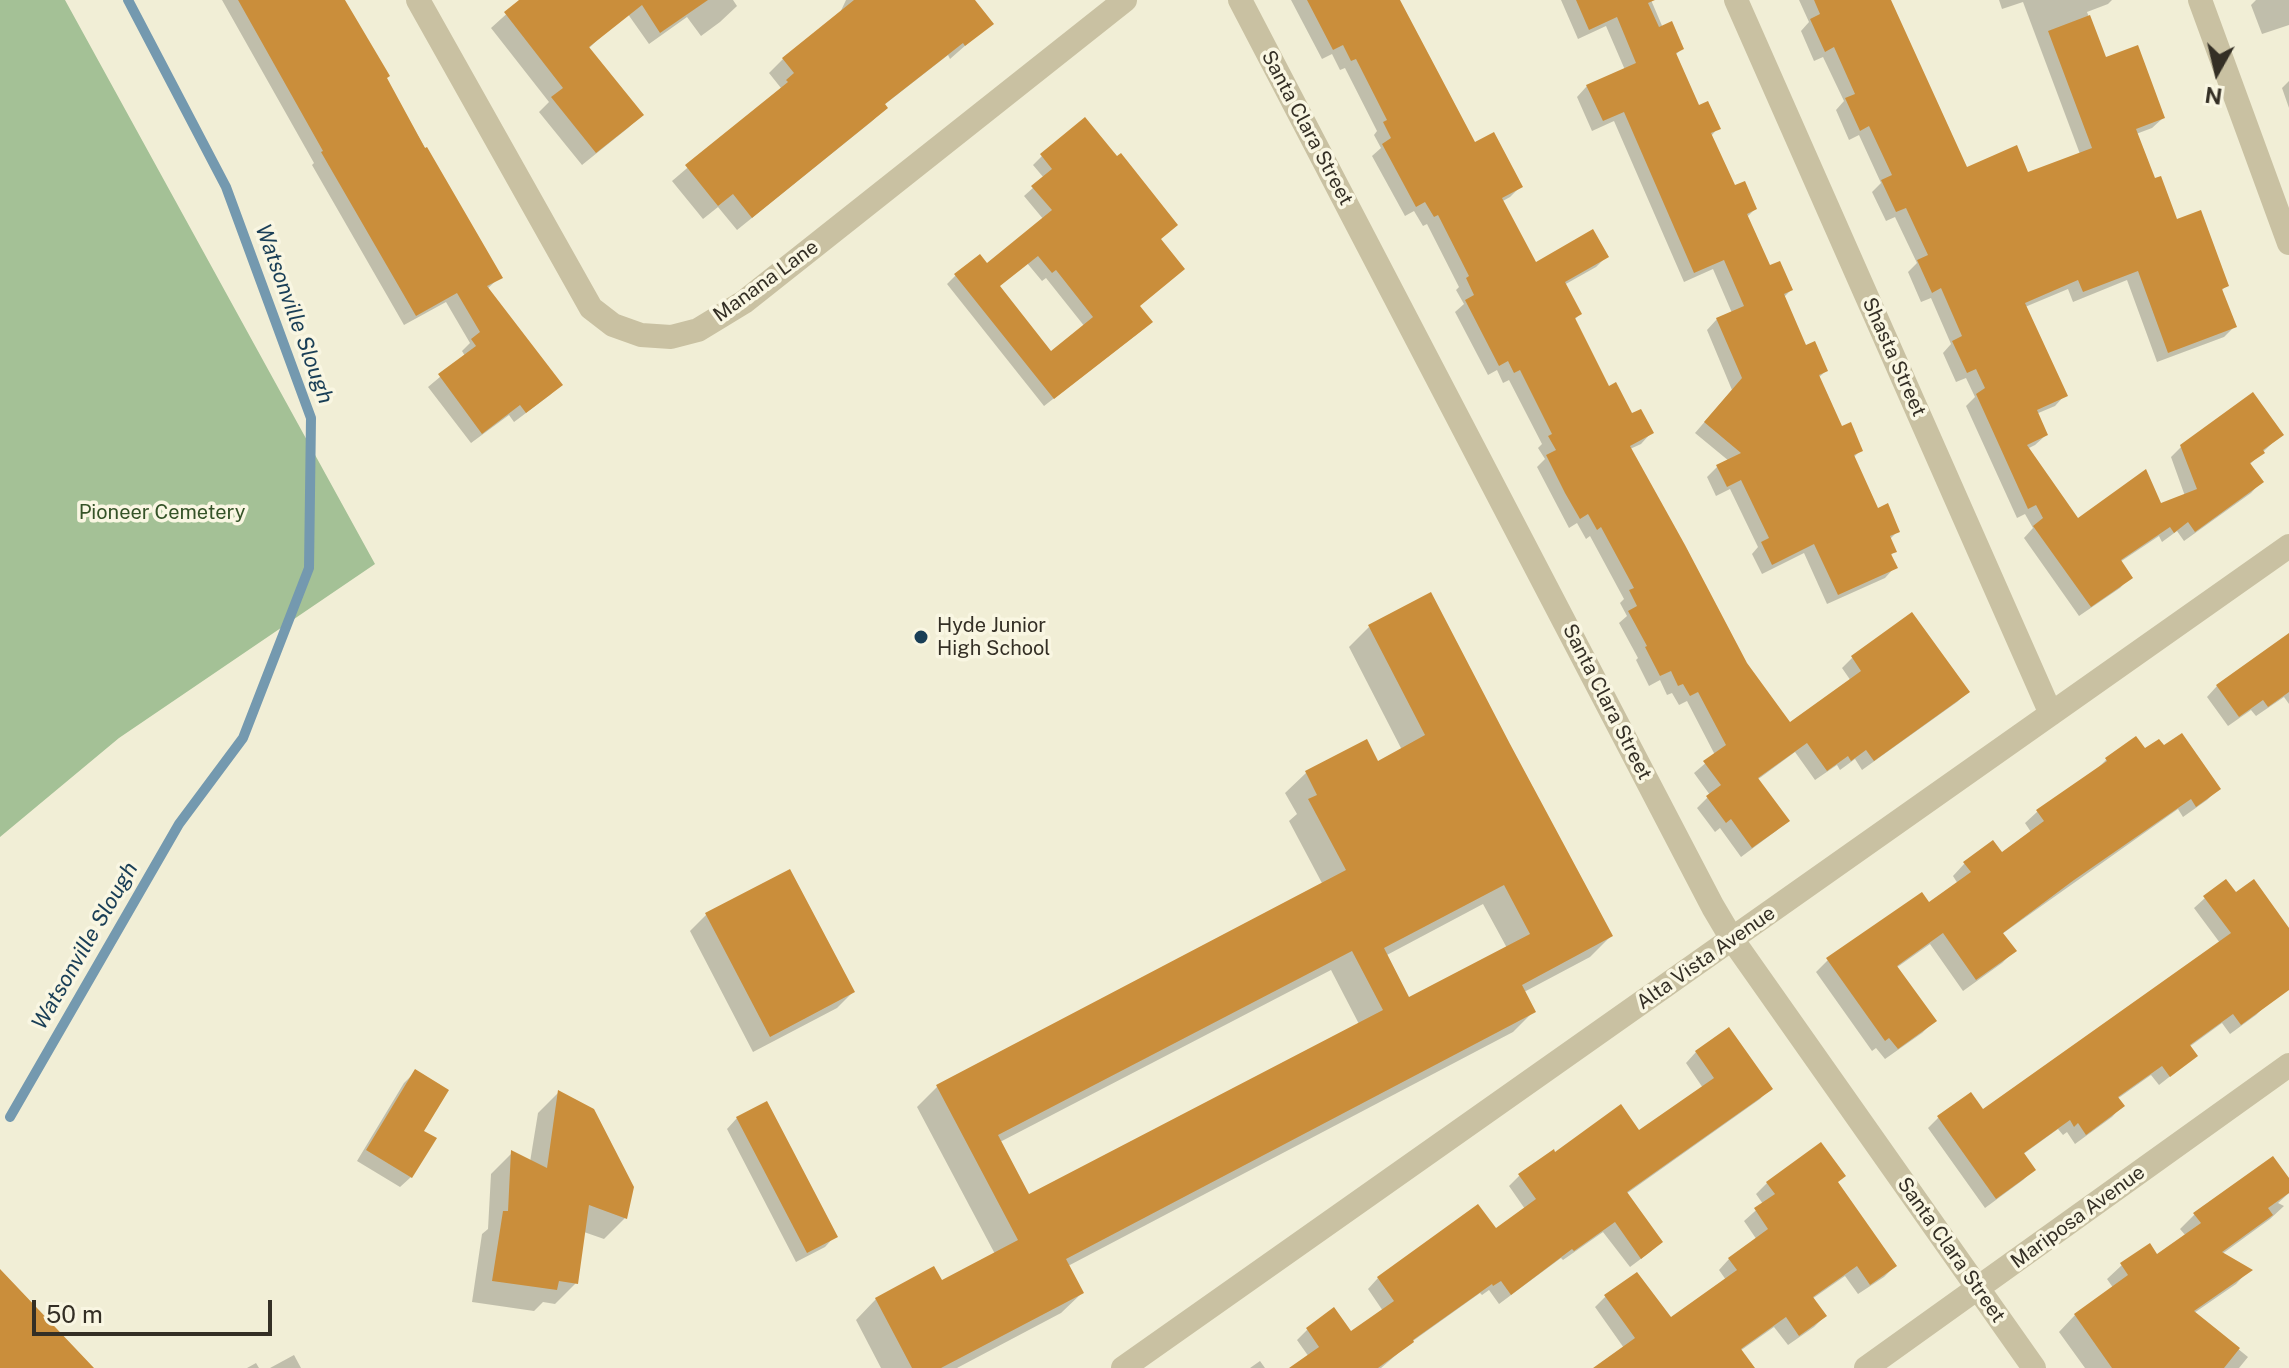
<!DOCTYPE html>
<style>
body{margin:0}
#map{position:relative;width:2289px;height:1368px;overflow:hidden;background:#f1eed6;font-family:"Public Sans",sans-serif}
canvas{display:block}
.north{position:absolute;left:2177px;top:32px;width:80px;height:80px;-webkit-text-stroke:6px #f9f6e2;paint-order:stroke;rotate:188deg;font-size:22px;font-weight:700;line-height:32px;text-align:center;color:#342f25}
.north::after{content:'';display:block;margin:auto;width:28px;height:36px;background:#342f25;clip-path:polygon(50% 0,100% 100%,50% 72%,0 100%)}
.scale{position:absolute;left:32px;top:1300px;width:240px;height:36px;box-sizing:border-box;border:4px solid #342f25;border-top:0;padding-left:10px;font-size:24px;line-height:28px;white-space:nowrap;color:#342f25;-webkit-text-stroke:6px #f9f6e2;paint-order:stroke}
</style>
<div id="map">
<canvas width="2289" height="1368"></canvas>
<div class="north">N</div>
<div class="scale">50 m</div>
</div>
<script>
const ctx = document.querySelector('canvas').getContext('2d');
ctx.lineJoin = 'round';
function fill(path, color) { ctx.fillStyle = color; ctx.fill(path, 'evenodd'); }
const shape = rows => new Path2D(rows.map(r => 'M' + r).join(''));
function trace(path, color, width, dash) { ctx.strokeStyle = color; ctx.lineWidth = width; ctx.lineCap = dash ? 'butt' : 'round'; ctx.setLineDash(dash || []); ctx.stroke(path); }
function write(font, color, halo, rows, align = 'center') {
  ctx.font = font + ' "Public Sans",sans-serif'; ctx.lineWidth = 7; ctx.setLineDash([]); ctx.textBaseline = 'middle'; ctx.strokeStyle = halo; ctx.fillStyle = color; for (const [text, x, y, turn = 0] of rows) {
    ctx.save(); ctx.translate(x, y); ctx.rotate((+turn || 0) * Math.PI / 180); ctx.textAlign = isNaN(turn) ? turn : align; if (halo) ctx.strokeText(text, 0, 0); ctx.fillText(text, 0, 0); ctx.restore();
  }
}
fill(shape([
 [0,0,65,0,375,564,119,738,0,837]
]), '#a4c196');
fill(shape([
 [222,0,344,0,385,79,500,277,487,289,561,384,550,395,514,422,509,415,471,443,428,387,465,356,462,351,470,343,446,302,404,325,312,165,314,163],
 [522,0,587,0,610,28,588,49,641,115,628,128,582,165,539,112,549,102,491,28],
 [618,0,733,0,737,6,720,22,701,36,687,17,649,44],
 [846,0,972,0,991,23,950,59,948,55,884,105,886,108,871,122,737,230,718,207,703,219,672,181,781,88,769,73,783,59,839,15],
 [1291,0,1398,0,1474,144,1521,186,1510,197,1501,202,1535,265,1606,257,1596,267,1564,285,1580,314,1574,320,1608,388,1632,416,1651,433,1641,444,1630,449,1745,664,1790,725,1851,681,1842,668,1852,658,1968,692,1957,702,1862,770,1855,759,1840,770,1837,765,1815,780,1795,752,1757,780,1787,820,1776,831,1741,857,1720,828,1715,832,1697,808,1710,795,1694,773,1715,755,1687,701,1679,705,1672,693,1667,695,1660,680,1649,686,1636,660,1638,658,1619,623,1627,616,1620,603,1624,599,1590,536,1586,539,1577,523,1569,528,1537,467,1545,459,1538,448,1542,444,1509,380,1503,383,1497,370,1488,375,1455,312,1464,304,1456,290,1459,287,1427,224,1423,226,1414,211,1405,216,1372,156,1381,148,1374,135,1377,131,1345,68,1340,70,1332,54,1322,59],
 [1561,0,1651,0,1663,28,1682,49,1675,55,1698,107,1718,128,1711,136,1734,188,1755,209,1747,217,1769,268,1791,290,1783,298,1805,348,1826,371,1818,378,1841,429,1861,450,1853,458,1877,511,1898,531,1890,539,1895,551,1890,556,1895,567,1885,578,1827,604,1804,553,1762,574,1752,554,1758,547,1730,489,1716,496,1707,477,1718,466,1729,461,1695,433,1732,390,1707,330,1717,319,1732,313,1713,269,1684,282,1614,121,1592,131,1577,97,1587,86,1625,70,1606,26,1578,39],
 [1799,0,1890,0,1966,169,2027,175,2080,154,2023,2,2002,9,1999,0,2112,0,2108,4,2087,12,2105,60,2163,118,2152,128,2136,134,2154,181,2176,221,2226,286,2221,291,2234,327,2224,337,2157,362,2127,280,2073,302,2068,289,2025,307,2065,395,2055,406,2036,414,2046,435,2035,445,2027,449,2078,520,2160,506,2185,496,2171,457,2182,446,2281,435,2249,465,2261,482,2251,493,2184,541,2177,531,2162,542,2159,536,2120,562,2130,577,2120,588,2079,616,2024,538,2033,528,2025,514,2017,518,1966,406,1975,397,1966,378,1956,382,1943,353,1951,344,1931,298,1921,302,1908,272,1917,263,1895,217,1886,221,1872,192,1881,183,1859,135,1849,140,1836,110,1844,101,1823,57,1814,61,1801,31,1809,22],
 [2256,0,2289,0,2289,25,2262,34,2251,5],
 [2289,81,2289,108,2282,88],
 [1042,156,1159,240,1138,307,1141,331,1044,406,947,284,956,275,987,265,1044,220,1024,196,1044,178,1033,165],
 [1027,263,1042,281,1046,278,1085,327,1051,354,998,287],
 [1369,627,1611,936,1590,957,1524,992,1534,1011,1513,1032,1068,1266,1082,1293,1061,1313,957,1368,881,1368,856,1320,876,1299,941,1282,995,1254,917,1107,937,1087,1323,885,1289,821,1297,814,1285,793,1306,773,1366,741,1377,763,1402,750,1349,647],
 [1483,904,1507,948,1408,1000,1385,956],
 [1331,970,1359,1024,1028,1196,1000,1142],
 [2289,635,2289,704,2284,697,2256,716,2251,710,2228,726,2207,697,2217,686],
 [2144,751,2219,788,2207,800,2183,817,2178,809,2002,934,2014,951,2002,963,1963,991,1930,944,1896,968,1934,1021,1922,1033,1885,1059,1876,1048,1872,1051,1816,972,1828,960,1929,904,1958,884,1953,876,1964,864,1993,843,2001,854,2031,832,2025,823,2037,812,2094,772,2106,760],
 [790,871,853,992,837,1008,753,1052,690,931,706,915],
 [2236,895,2289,932,2289,975,2267,1004,2256,1015,2230,1034,2222,1023,2189,1047,2196,1056,2159,1085,2151,1075,2117,1099,2122,1106,2112,1117,2075,1144,2067,1132,2063,1135,2058,1129,2022,1155,2033,1170,2023,1180,1985,1208,1928,1128,1938,1118,1971,1095,1983,1112,2220,943,2194,908,2205,898],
 [1696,1052,1770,1088,1760,1099,1626,1194,1661,1242,1650,1252,1630,1267,1603,1232,1563,1260,1561,1258,1499,1304,1489,1290,1482,1295,1480,1293,1410,1343,1381,1368,1293,1368,1309,1357,1297,1340,1307,1330,1351,1334,1383,1311,1368,1289,1378,1278,1495,1231,1525,1209,1509,1186,1519,1176,1553,1152,1555,1154,1639,1132,1703,1088,1686,1063],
 [415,1072,422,1131,411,1177,400,1187,357,1161,404,1083],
 [559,1092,625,1218,604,1239,584,1232,576,1283,555,1304,543,1302,534,1311,472,1302,482,1234,488,1229,491,1174,512,1153,530,1162,538,1113],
 [737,1118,835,1236,825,1247,796,1262,727,1129],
 [1821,1145,1836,1184,1895,1266,1884,1277,1858,1294,1845,1276,1812,1299,1825,1316,1814,1327,1788,1345,1774,1327,1740,1351,1751,1368,1596,1368,1624,1348,1595,1307,1606,1296,1671,1319,1726,1280,1719,1270,1729,1259,1757,1240,1744,1221,1763,1204,1756,1194,1767,1183],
 [2289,1181,2289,1193,2278,1203,2284,1206,2270,1219,2222,1254,2249,1270,2236,1284,2194,1313,2248,1357,2239,1368,2195,1368,2114,1289,2107,1279,2122,1265,2157,1256,2186,1236,2180,1229,2195,1214],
 [2075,1315,2158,1368,2085,1368,2059,1332],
 [294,1355,301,1368,270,1368],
 [1260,1361,1265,1368,1250,1368],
 [256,1363,259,1368,247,1368]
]), '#0003');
trace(shape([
 [10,1117,179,824,243,738,309,568,311,418,226,187,128,0]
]), '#7499af', 10);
fill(shape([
 [238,0,345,0,390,76,387,78,425,148,427,147,503,278,487,286,563,385,526,413,520,405,482,434,438,374,476,346,471,339,480,332,457,293,416,316,321,152,323,151],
 [519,0,708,0,660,33,642,5,589,47,644,115,596,153,551,97,563,88,504,12],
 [854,0,975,0,994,24,965,46,963,43,885,104,888,108,752,218,733,194,718,206,685,165,788,82,786,80,794,73,782,58],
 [1307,0,1400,0,1475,142,1494,132,1523,187,1502,198,1536,262,1593,229,1609,257,1565,282,1582,314,1575,318,1609,386,1616,382,1632,413,1641,409,1654,433,1630,446,1685,545,1747,663,1790,722,1861,671,1851,656,1912,612,1970,692,1874,761,1866,750,1851,761,1848,756,1827,771,1807,743,1758,778,1790,821,1752,848,1731,819,1726,823,1706,796,1721,785,1703,761,1726,745,1698,692,1690,696,1683,684,1678,686,1671,671,1660,676,1645,647,1647,646,1628,611,1637,606,1629,590,1634,588,1601,527,1597,530,1588,514,1580,519,1565,493,1546,455,1556,450,1548,436,1552,434,1520,370,1514,373,1508,361,1499,366,1483,335,1465,300,1474,295,1466,278,1469,276,1438,215,1434,217,1425,202,1416,207,1382,144,1391,138,1383,122,1387,120,1356,59,1351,61,1343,45,1333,50],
 [1576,0,1655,0,1648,3,1659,27,1672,21,1684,49,1676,53,1699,105,1708,101,1721,129,1711,133,1735,185,1745,181,1757,209,1747,214,1770,265,1780,261,1793,290,1784,294,1806,345,1815,341,1828,371,1819,375,1842,426,1851,422,1863,451,1854,455,1878,508,1888,503,1900,532,1890,536,1897,552,1891,554,1898,568,1838,595,1814,544,1772,565,1761,542,1769,538,1741,480,1727,487,1716,465,1741,453,1704,422,1742,378,1716,318,1744,306,1724,260,1694,273,1624,112,1603,121,1586,85,1636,63,1617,17,1589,30],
 [1814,0,1891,0,1967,167,2017,145,2028,172,2092,148,2048,31,2090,15,2106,57,2138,45,2165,118,2136,129,2155,178,2161,176,2177,219,2201,210,2229,286,2222,289,2237,327,2168,353,2138,271,2083,292,2078,280,2025,303,2068,396,2037,410,2048,435,2027,445,2078,518,2146,469,2161,503,2197,489,2180,445,2253,392,2284,435,2263,450,2265,453,2250,463,2264,482,2195,532,2188,522,2174,533,2170,527,2121,560,2133,578,2091,607,2033,526,2043,518,2036,505,2028,509,1976,394,1985,388,1976,369,1967,373,1952,341,1962,336,1941,288,1932,293,1917,260,1928,255,1906,208,1896,212,1881,180,1892,175,1869,126,1860,131,1845,98,1855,94,1834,47,1825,52,1810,19,1820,14],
 [1085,117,1117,156,1121,153,1178,225,1161,239,1185,269,1140,306,1153,322,1054,399,954,274,980,254,987,263,1052,210,1031,186,1052,169,1040,154],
 [1038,256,1052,273,1056,270,1093,317,1051,351,1000,286],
 [1431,592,1510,744,1613,936,1522,985,1536,1012,1066,1259,1084,1293,941,1368,912,1368,875,1298,934,1266,942,1280,1018,1240,936,1085,1346,870,1308,799,1317,795,1305,771,1367,739,1378,761,1425,735,1368,625],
 [1504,885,1530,934,1409,997,1384,948],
 [1352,951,1383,1010,1029,1194,998,1135],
 [2289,633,2289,692,2268,707,2263,700,2239,717,2216,685],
 [2182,733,2221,789,2196,807,2191,799,2074,880,2003,933,2017,951,1976,980,1943,933,1897,966,1937,1021,1898,1049,1889,1038,1885,1041,1826,958,1922,892,1929,902,1971,872,1963,862,1993,840,2002,852,2044,821,2036,810,2107,761,2105,758,2136,736,2145,748,2159,739,2164,745],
 [790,869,855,992,770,1037,705,913],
 [2226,879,2236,892,2254,879,2289,928,2289,990,2241,1025,2233,1014,2190,1045,2198,1056,2170,1077,2162,1066,2118,1097,2125,1106,2086,1135,2078,1123,2074,1127,2070,1120,2024,1153,2036,1170,1996,1199,1937,1116,1971,1092,1983,1109,2231,933,2203,896],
 [1729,1027,1773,1089,1627,1192,1663,1242,1641,1259,1615,1222,1574,1251,1572,1249,1511,1295,1501,1281,1493,1286,1492,1284,1413,1340,1414,1342,1378,1368,1289,1368,1319,1347,1306,1328,1334,1307,1351,1331,1394,1301,1377,1277,1478,1204,1496,1228,1536,1199,1518,1174,1554,1149,1555,1152,1621,1104,1639,1130,1714,1078,1695,1051],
 [415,1069,449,1090,424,1131,437,1138,412,1178,366,1150],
 [558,1090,594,1109,634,1187,627,1219,589,1205,578,1284,559,1281,557,1290,492,1281,503,1211,508,1211,511,1150,547,1168],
 [767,1101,838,1237,807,1253,736,1117],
 [1821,1142,1846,1176,1838,1182,1897,1266,1870,1285,1857,1266,1813,1297,1827,1316,1799,1336,1786,1317,1741,1349,1755,1368,1593,1368,1635,1338,1604,1295,1637,1272,1671,1317,1737,1270,1728,1258,1768,1229,1754,1208,1775,1194,1766,1182],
 [2273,1156,2289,1178,2289,1193,2268,1208,2273,1215,2222,1252,2253,1270,2194,1311,2240,1348,2224,1368,2112,1368,2074,1314,2128,1275,2120,1263,2150,1243,2157,1254,2201,1223,2193,1213],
 [0,1269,94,1368,0,1368]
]), '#ca8e3b');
trace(shape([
 [418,0,591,308,613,325,641,335,671,337,698,330,744,302,1125,0],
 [1240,0,1713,907,1732,939,2034,1368],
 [1736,0,2051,714],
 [2200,0,2289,243],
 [1123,1368,2289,546],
 [1866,1368,2289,1065]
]), '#c9c1a2', 24);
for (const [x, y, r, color] of [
 [921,637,8,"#193e56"]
]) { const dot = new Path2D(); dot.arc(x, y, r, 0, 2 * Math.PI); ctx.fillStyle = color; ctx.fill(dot); trace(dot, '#f9f6e2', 3); }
write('20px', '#342f25', '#f9f6e2', [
 ["Santa Clara Street",1307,128,62],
 ["Manana Lane",766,281,-36],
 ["Shasta Street",1894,357,66],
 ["Santa Clara Street",1607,702,63],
 ["Alta Vista Avenue",1706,958,-35],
 ["Mariposa Avenue",2078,1217,-36],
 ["Santa Clara Street",1951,1250,55]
]);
write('20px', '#355328', '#f9f6e2', [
 ["Pioneer Cemetery",162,513]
]);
write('20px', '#342f25', '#f9f6e2', [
 ["Hyde Junior",937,626],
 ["High School",937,649]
], 'left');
write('italic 22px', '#193e56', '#f9f6e2', [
 ["Watsonville Slough",294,314,70],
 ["Watsonville Slough",85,946,-60]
]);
</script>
